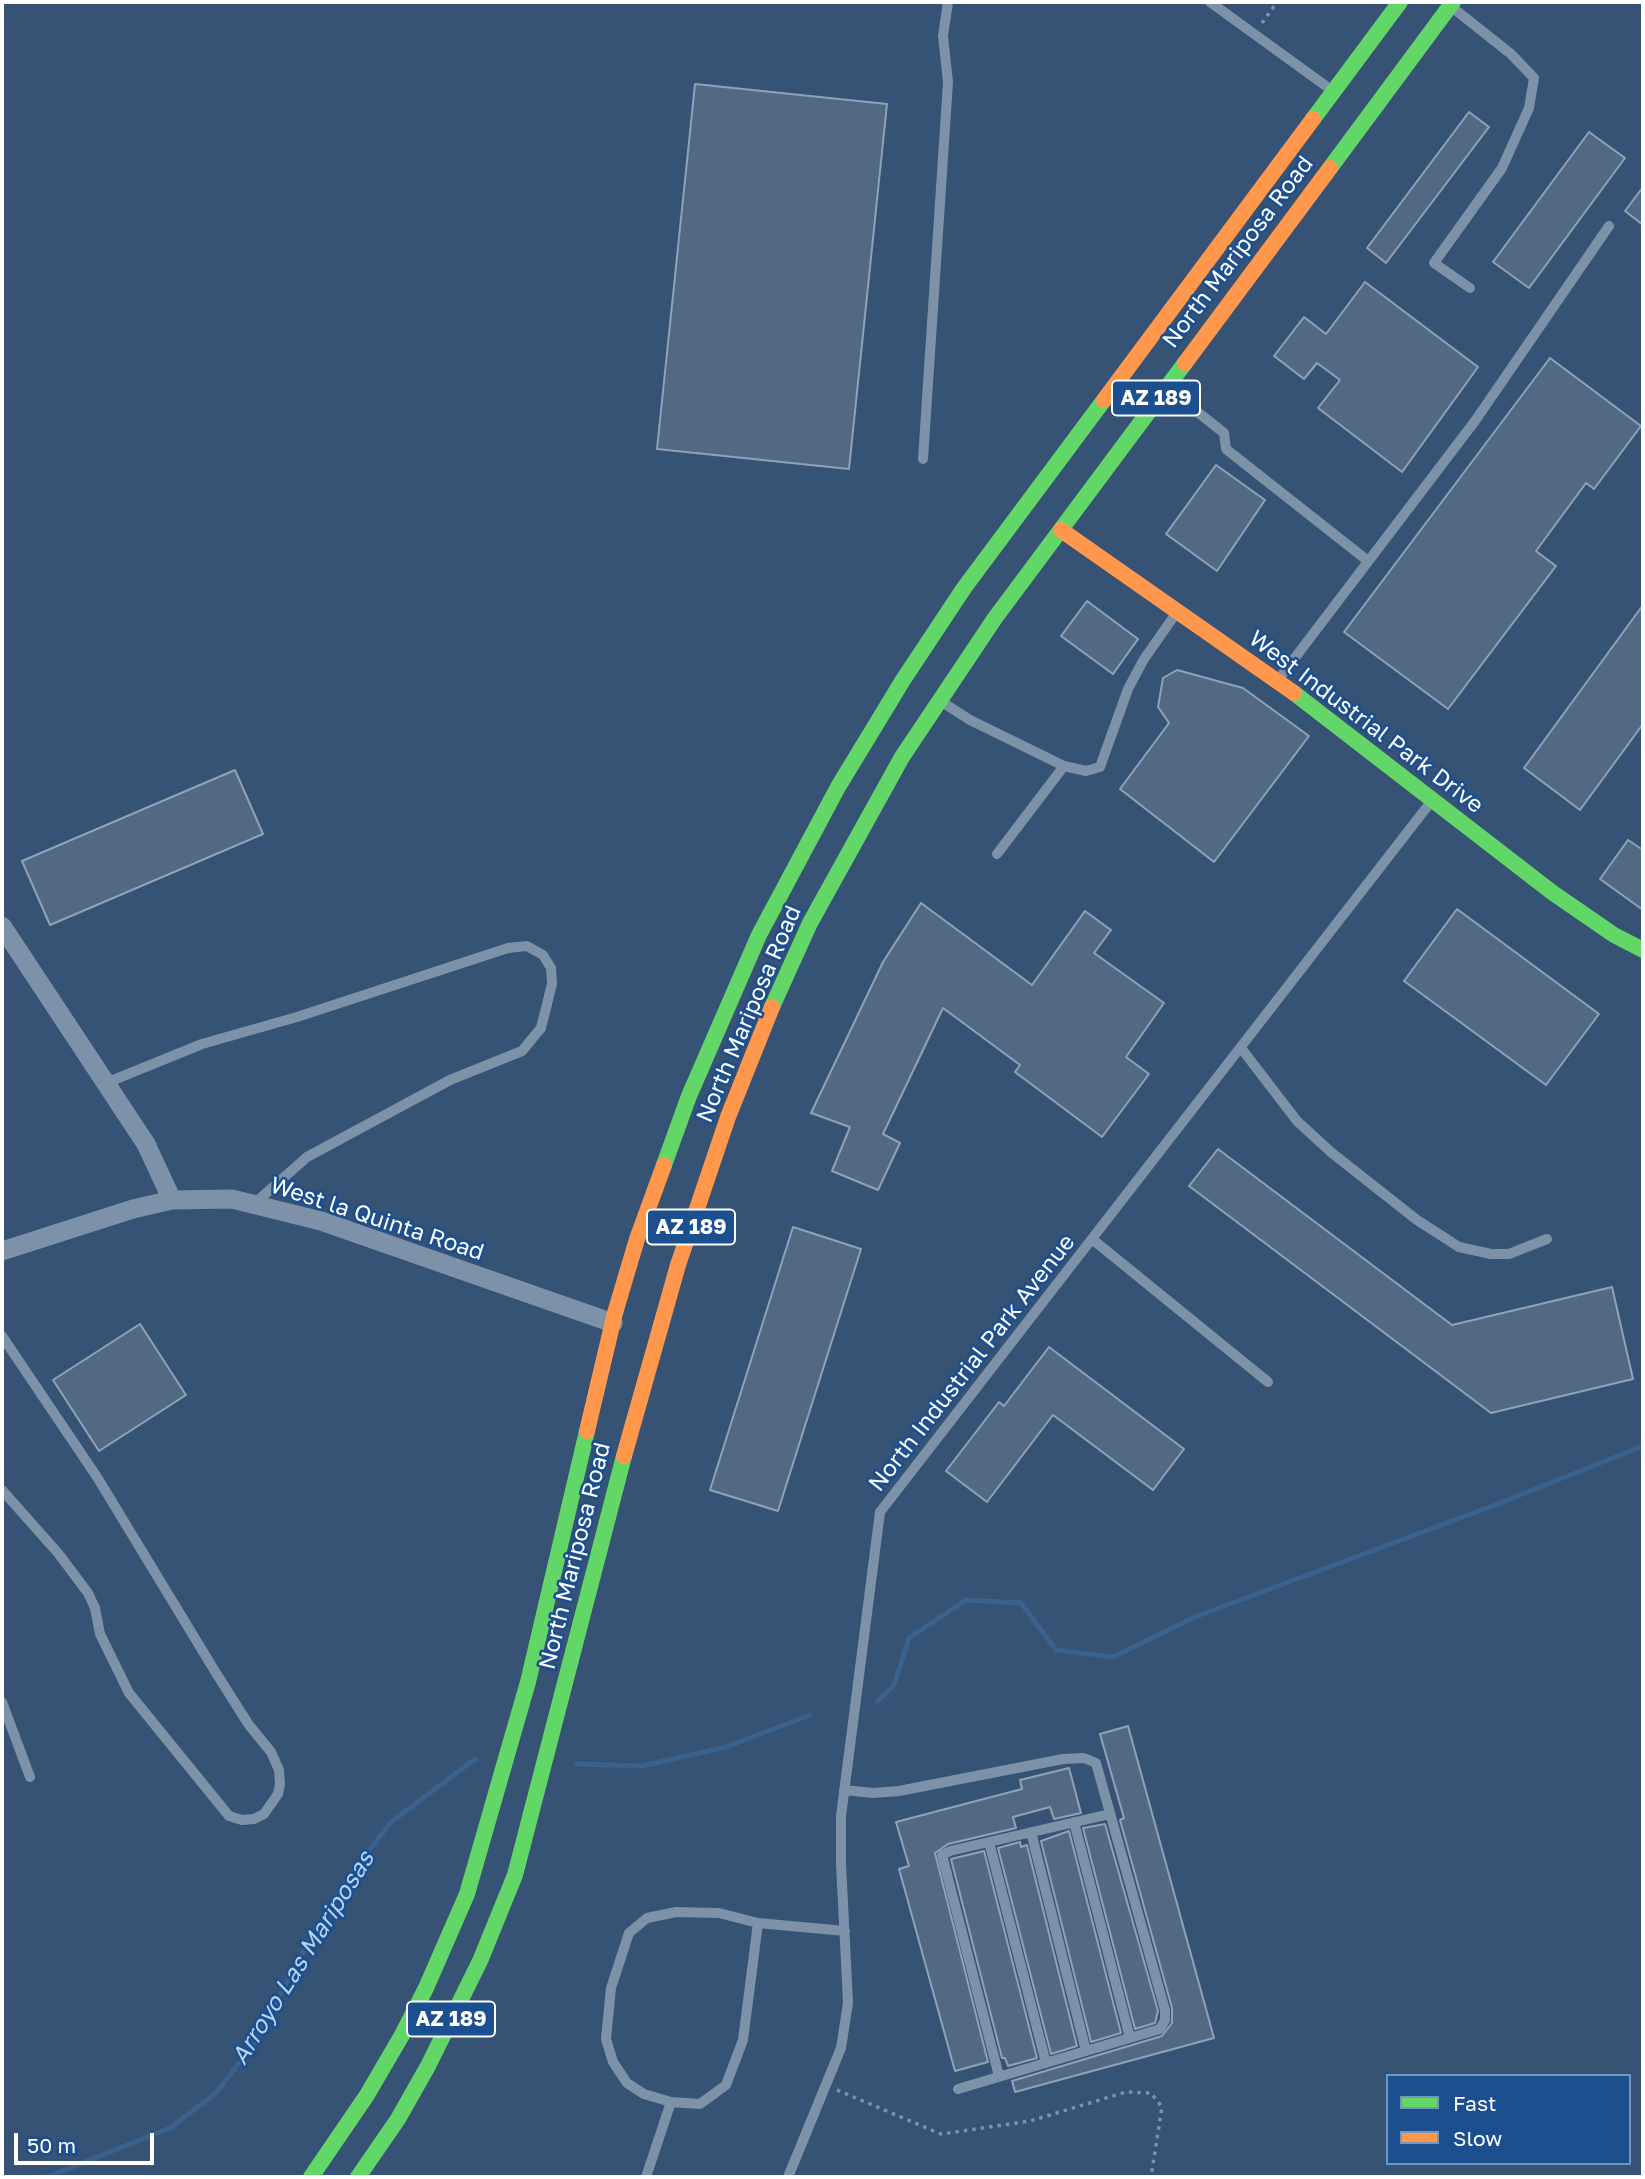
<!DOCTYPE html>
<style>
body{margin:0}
#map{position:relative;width:1645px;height:2179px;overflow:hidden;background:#365274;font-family:"Golos Text",sans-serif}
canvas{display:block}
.frame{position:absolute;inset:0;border:4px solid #fff;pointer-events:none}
.legend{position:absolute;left:1386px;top:2074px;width:245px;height:91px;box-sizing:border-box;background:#1b4f8f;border:2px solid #7695bc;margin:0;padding:9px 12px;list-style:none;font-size:21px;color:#fff}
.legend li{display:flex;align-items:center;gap:14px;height:35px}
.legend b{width:35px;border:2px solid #7695bc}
.scale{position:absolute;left:14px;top:2133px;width:140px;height:32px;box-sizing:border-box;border:4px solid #fff;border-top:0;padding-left:9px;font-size:21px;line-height:24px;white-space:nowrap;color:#fff;-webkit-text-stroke:5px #1b4f8f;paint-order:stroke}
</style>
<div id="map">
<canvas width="1645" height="2179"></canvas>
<div class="frame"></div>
<ul class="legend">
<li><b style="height:9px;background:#63d668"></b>Fast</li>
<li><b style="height:9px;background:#ff974d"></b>Slow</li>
</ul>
<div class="scale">50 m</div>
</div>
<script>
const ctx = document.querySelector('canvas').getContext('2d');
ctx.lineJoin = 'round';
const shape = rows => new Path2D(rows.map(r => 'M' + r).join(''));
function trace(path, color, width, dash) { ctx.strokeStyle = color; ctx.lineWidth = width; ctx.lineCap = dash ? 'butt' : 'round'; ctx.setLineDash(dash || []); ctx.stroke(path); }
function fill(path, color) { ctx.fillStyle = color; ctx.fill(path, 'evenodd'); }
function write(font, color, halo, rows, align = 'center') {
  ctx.font = font + ' "Golos Text",sans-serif'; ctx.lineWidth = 5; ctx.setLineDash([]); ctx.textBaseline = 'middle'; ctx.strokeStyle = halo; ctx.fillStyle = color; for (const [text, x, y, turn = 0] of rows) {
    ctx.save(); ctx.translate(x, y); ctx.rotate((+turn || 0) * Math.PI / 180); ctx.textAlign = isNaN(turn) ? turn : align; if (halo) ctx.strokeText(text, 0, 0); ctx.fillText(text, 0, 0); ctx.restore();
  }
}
trace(shape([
 [877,1702,894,1685,909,1638,966,1600,1021,1603,1056,1650,1113,1657,1195,1617,1495,1505,1643,1446],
 [577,1764,642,1766,726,1747,810,1715],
 [47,2177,170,2128,216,2093,253,2045,316,1928,353,1871,391,1822,475,1759]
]), '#3b618d', 5);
const building = shape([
 [695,84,887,104,849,469,657,449,695,84],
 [1469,112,1489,127,1386,263,1367,248,1469,112],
 [1589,132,1625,158,1529,288,1493,262,1589,132],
 [1643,187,1643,225,1625,211,1643,187],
 [1365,282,1478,367,1402,472,1318,408,1340,380,1317,363,1304,379,1274,356,1304,317,1326,334,1365,282],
 [1550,358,1641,426,1594,489,1586,483,1536,551,1556,566,1448,709,1344,632,1550,358],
 [1216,465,1265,500,1217,571,1166,534,1216,465],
 [1087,601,1138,639,1113,674,1061,636,1087,601],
 [1643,605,1643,724,1580,810,1524,768,1643,605],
 [1177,670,1243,688,1309,736,1214,862,1120,789,1169,723,1158,707,1163,678,1177,670],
 [235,770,263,834,50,925,22,861,235,770],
 [1628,840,1643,850,1643,910,1600,879,1628,840],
 [921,903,1032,985,1085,911,1111,930,1094,953,1164,1003,1126,1057,1149,1074,1102,1137,1015,1072,1020,1065,943,1008,883,1134,900,1143,878,1190,832,1171,850,1127,811,1113,883,962,921,903],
 [1457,909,1599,1014,1546,1085,1404,981,1457,909],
 [1218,1149,1452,1325,1612,1287,1633,1379,1491,1413,1189,1186,1218,1149],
 [793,1227,861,1249,778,1511,710,1490,793,1227],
 [140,1324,186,1395,99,1451,53,1380,140,1324],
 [1049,1347,1184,1449,1153,1490,1053,1415,987,1502,946,1471,999,1402,1004,1406,1049,1347],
 [1128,1726,1214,2038,1015,2092,1012,2081,1162,2036,1172,2023,1172,2008,1120,1820,1124,1818,1100,1734,1128,1726],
 [1069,1768,1081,1813,1054,1819,1050,1807,1013,1817,1016,1828,948,1844,935,1853,988,2062,955,2071,899,1869,909,1866,896,1822,1022,1789,1020,1780,1069,1768],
 [1105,1824,1158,2011,1155,2023,1135,2029,1083,1828,1105,1824],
 [1069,1831,1121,2033,1091,2042,1041,1841,1069,1831],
 [1020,1842,1021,1847,1027,1845,1077,2046,1051,2054,998,1848,1020,1842],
 [984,1851,1037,2058,1008,2066,1005,2058,1002,2058,951,1859,984,1851]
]);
fill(building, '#526984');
trace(building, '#92a2b6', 2);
trace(shape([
 [1262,23,1277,2],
 [837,2090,941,2134,1030,2121,1126,2092,1151,2093,1162,2107,1151,2177]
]), '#7d92a8', 3.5, [3.5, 5]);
trace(shape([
 [1210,2,1330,89],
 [1453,8,1511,54,1534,78,1529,108,1502,168,1434,263,1470,288],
 [1171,391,1224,433,1226,449,1368,561],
 [923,459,948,82,943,36,948,2],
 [1278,680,1475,421,1609,226],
 [945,704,970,720,1064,766,1086,771,1100,767,1128,689,1144,659,1177,612],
 [997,854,1064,766],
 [1241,1048,1297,1121,1332,1153,1417,1220,1459,1247,1491,1254,1509,1254,1547,1239],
 [106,1083,202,1044,297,1017,508,948,527,946,543,955,551,968,552,984,541,1028,522,1051,450,1080,307,1157,255,1203],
 [1092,1239,1268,1382],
 [2,1336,97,1477,216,1673,249,1725,271,1752,279,1770,280,1784,278,1794,264,1814,254,1819,242,1820,229,1816,129,1693,100,1634,95,1608,88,1593,58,1553,2,1490],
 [2,1702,30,1777],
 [844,1790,873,1793,899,1791,1063,1759,1084,1758,1096,1763,1165,2010,1165,2020,1160,2029,958,2089],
 [1074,1822,1130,2038],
 [1031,1832,1086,2051],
 [989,1842,1046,2063],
 [758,1923,743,2040,726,2085,700,2104,671,2102,644,2094,627,2083,613,2062,606,2039,611,1988,629,1933,647,1918,676,1912,719,1913,758,1923,845,1931],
 [999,2076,942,1855,950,1851,1110,1814],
 [646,2177,671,2102],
 [788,2177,841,2048,848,2003,841,1864,841,1816,880,1512,1430,803]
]), '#7d92a8', 10);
trace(shape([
 [2,926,146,1144,172,1200],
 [2,1251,133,1209,172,1200,232,1199,321,1221,613,1323]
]), '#7d92a8', 19);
trace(shape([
 [1313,119,1400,2],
 [1330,168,1453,2],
 [1294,693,1553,893,1614,935,1643,950],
 [772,1007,810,923,902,757,995,618,1185,363],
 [664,1165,689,1096,759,935,838,787,903,680,964,588,1104,400],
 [311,2177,367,2095,402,2035,426,1988,467,1894,528,1682,587,1431],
 [358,2177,398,2119,428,2066,480,1961,515,1875,624,1456]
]), '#63d668', 16);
trace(shape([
 [1185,363,1330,168],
 [1104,400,1313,119],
 [1061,530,1294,693],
 [587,1431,615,1313,637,1239,664,1165],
 [624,1456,678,1265,728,1117,772,1007]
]), '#ff974d', 16);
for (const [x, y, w] of [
 [1156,398,88],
 [691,1227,88],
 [451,2019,88]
]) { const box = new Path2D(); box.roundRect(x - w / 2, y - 17.5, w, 35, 5); ctx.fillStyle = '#1b4f8f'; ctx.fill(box); trace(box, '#fff', 2); }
write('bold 21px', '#fff', null, [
 ["AZ 189",1156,398],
 ["AZ 189",691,1227],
 ["AZ 189",451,2019]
]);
write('23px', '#fff', '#1b4f8f', [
 ["North Mariposa Road",1238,252,-53],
 ["West Industrial Park Drive",1366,722,37],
 ["North Mariposa Road",749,1014,-67],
 ["West la Quinta Road",377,1219,18],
 ["North Industrial Park Avenue",972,1363,-52],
 ["North Mariposa Road",575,1556,-76]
]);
write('italic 24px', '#b5d3f5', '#1b4f8f', [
 ["Arroyo Las Mariposas",303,1958,-58]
]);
</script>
